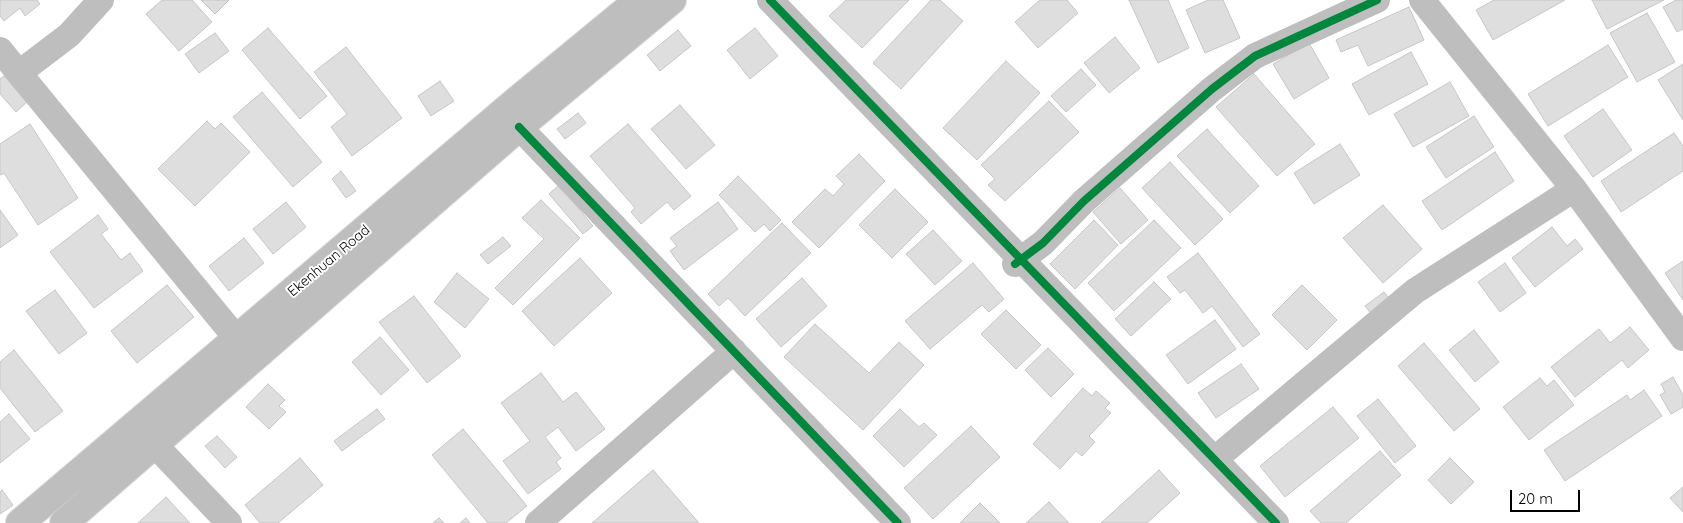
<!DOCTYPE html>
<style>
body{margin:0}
#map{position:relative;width:1683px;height:523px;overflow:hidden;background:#fff;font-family:Quicksand,sans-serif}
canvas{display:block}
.scale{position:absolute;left:1510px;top:490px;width:70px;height:22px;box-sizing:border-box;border:2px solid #000;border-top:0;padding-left:6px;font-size:15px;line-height:18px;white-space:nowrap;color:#000;-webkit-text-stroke:4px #fff;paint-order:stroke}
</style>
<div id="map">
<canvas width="1683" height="523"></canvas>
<div class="scale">20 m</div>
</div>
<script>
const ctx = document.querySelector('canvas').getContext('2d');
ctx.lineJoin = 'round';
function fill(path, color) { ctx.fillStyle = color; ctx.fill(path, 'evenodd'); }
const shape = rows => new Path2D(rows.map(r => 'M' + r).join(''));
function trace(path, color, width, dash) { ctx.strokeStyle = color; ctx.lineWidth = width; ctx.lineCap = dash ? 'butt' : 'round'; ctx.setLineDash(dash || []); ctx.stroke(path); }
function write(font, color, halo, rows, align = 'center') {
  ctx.font = font + ' Quicksand,sans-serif'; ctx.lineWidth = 4; ctx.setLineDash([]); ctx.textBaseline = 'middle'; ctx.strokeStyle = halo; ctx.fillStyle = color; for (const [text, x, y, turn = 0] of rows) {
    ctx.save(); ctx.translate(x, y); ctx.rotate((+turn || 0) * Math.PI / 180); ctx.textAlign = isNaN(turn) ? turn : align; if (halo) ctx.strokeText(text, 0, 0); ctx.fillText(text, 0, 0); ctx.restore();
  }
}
const building = shape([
 [0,0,37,0,40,4,25,16,20,8,4,21,0,16,0,0],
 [162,0,192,0,212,22,179,51,146,14,162,0],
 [201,0,229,0,215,14,201,0],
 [846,0,909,0,862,48,829,16,846,0],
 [931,0,940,0,963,21,901,89,873,63,931,0],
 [1040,0,1067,0,1078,13,1038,48,1015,22,1040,0],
 [1129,0,1168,0,1189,48,1158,63,1129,0],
 [1208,0,1223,0,1240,38,1205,53,1186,10,1208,0],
 [1494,0,1565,0,1493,40,1476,10,1494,0],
 [1592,0,1664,0,1607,29,1592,0],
 [1676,0,1683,0,1683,29,1677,32,1663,7,1676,0],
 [1409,7,1424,40,1368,66,1358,45,1341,52,1336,40,1409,7],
 [1647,13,1675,62,1637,82,1610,33,1647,13],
 [268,28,327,96,300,119,242,50,268,28],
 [755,28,778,56,750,79,727,50,755,28],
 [678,30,691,46,660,71,647,55,678,30],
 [215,33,229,51,199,73,185,54,215,33],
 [1115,37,1140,68,1109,93,1084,63,1115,37],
 [1309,43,1329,78,1294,99,1273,64,1309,43],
 [1608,45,1628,77,1548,126,1528,94,1608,45],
 [346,47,402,118,352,156,331,127,347,114,314,72,346,47],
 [1411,52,1428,84,1369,115,1352,84,1411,52],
 [1006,61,1040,93,977,160,943,128,1006,61],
 [1683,64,1683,120,1658,80,1683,64],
 [1081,69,1096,85,1066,112,1051,96,1081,69],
 [1254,74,1315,144,1277,176,1216,107,1254,74],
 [4,76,27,102,16,112,0,94,0,79,4,76],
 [440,81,454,101,431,116,418,96,440,81],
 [1450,82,1469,116,1413,147,1394,114,1450,82],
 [262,92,322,162,293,187,233,117,262,92],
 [1049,101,1079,132,1005,201,988,185,995,179,981,165,1049,101],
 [680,105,715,145,686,169,651,129,680,105],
 [1603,109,1632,150,1593,177,1564,136,1603,109],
 [578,113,586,123,565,139,557,129,578,113],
 [1474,116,1494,147,1446,178,1426,147,1474,116],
 [207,121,215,129,221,123,250,152,195,206,158,169,207,121],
 [30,124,78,198,38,225,4,173,0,175,0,144,30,124],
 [628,124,691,196,674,210,667,202,641,224,631,212,635,208,590,156,628,124],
 [1207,129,1259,186,1230,213,1177,156,1207,129],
 [1674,133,1683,146,1683,171,1621,212,1601,181,1674,133],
 [1340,144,1360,175,1314,204,1294,173,1340,144],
 [1495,152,1514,181,1442,230,1422,201,1495,152],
 [859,154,885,181,819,248,792,222,825,189,833,196,844,184,836,176,859,154],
 [1170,162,1223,219,1195,245,1142,188,1170,162],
 [341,171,356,191,346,198,332,179,341,171],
 [738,176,781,220,770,231,764,224,755,232,719,195,738,176],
 [559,185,593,226,583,234,549,194,559,185],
 [1120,188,1148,220,1121,244,1093,212,1120,188],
 [895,189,928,222,892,258,859,225,895,189],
 [541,200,580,238,513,305,495,288,544,239,522,218,541,200],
 [286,202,306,227,273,254,253,229,286,202],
 [718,202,738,229,684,270,670,251,677,246,670,238,718,202],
 [1383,205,1422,249,1383,283,1343,238,1383,205],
 [0,210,18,235,0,248,0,210],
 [98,215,108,229,101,234,121,260,130,253,143,271,94,308,50,252,98,215],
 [1094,220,1118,245,1075,289,1050,264,1094,220],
 [1154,220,1181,248,1114,311,1088,283,1154,220],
 [782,223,811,253,745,316,728,298,719,306,708,294,782,223],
 [1552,227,1567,246,1575,239,1583,249,1535,287,1512,258,1552,227],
 [933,230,962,261,935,285,906,254,933,230],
 [503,237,511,246,488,264,480,255,503,237],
 [244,238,264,263,229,291,209,266,244,238],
 [1198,253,1260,334,1243,347,1212,306,1203,313,1185,290,1180,293,1167,277,1198,253],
 [580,258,612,293,554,346,522,311,580,258],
 [1683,261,1683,300,1665,273,1683,261],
 [973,263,1004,299,989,312,982,305,930,349,905,321,973,263],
 [1505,263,1526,293,1500,312,1478,282,1505,263],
 [457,273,489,299,465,328,434,302,457,273],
 [802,278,827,306,781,347,756,319,802,278],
 [1154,282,1171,299,1131,336,1115,319,1154,282],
 [167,285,194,317,137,363,111,331,167,285],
 [1302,285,1337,320,1307,350,1272,315,1302,285],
 [55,290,87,333,59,354,26,311,55,290],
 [1384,292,1392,302,1373,316,1365,306,1384,292],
 [414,296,461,356,427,383,379,322,414,296],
 [1006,310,1041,345,1016,369,981,334,1006,310],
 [1215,320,1236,349,1188,384,1166,355,1215,320],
 [815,324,869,373,899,342,924,365,863,430,784,357,815,324],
 [1630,327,1649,350,1628,368,1622,360,1575,397,1551,367,1599,329,1610,343,1630,327],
 [1474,330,1499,362,1475,382,1449,350,1474,330],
 [380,337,409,370,381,395,352,362,380,337],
 [1424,343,1480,409,1454,431,1398,366,1424,343],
 [1048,348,1074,374,1051,397,1025,370,1048,348],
 [14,350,63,411,35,432,0,388,0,362,14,350],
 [1241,364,1259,389,1216,418,1198,393,1241,364],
 [541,373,563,402,576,392,605,429,576,451,558,427,545,437,561,458,556,462,561,469,528,494,503,461,530,441,501,403,541,373],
 [1673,377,1683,395,1683,407,1671,414,1660,395,1665,392,1661,384,1673,377],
 [1540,378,1547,386,1554,380,1574,405,1529,440,1503,407,1540,378],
 [268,384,285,400,279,406,286,412,269,429,246,407,268,384],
 [1083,388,1092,396,1096,391,1110,403,1105,408,1111,413,1089,436,1095,442,1082,456,1076,451,1060,469,1033,444,1083,388],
 [1644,390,1662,416,1565,481,1544,450,1627,395,1630,400,1644,390],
 [1378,399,1416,446,1395,463,1357,416,1378,399],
 [1333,407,1359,438,1285,497,1260,466,1333,407],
 [377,409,385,419,342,451,334,441,377,409],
 [900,409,919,427,924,423,937,435,904,467,873,436,900,409],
 [9,414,30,439,0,463,0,422,9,414],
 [971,426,1000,457,933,519,904,488,971,426],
 [463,429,527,506,506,523,488,523,432,455,463,429],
 [217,436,237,457,225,468,205,446,217,436],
 [1380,451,1401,475,1346,523,1321,523,1310,511,1380,451],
 [300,458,323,485,278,523,260,523,245,505,300,458],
 [1450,458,1474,482,1451,504,1428,480,1450,458],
 [653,470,699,523,592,523,653,470],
 [1159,470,1180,493,1147,523,1101,523,1159,470],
 [1683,487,1683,512,1670,498,1683,487],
 [2,490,13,505,0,514,0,492,2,490],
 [166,497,190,523,138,523,166,497],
 [1049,502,1069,523,1026,523,1049,502],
 [980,503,1000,523,960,523,980,503],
 [439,518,444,523,433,523,439,518],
 [466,518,470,523,460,523,466,518]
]);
fill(building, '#dedede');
trace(building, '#c6c6c6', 1);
const major = shape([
 [20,523,514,103,639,0],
 [64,523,519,127,672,0]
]);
trace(major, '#dbdbdb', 30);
trace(shape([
 [770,0,1276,523],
 [1422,0,1574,189,1683,338],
 [0,50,237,339],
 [19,73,69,35,101,0],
 [519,127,898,523],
 [1015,264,1043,243,1084,201,1212,89,1255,56,1377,0],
 [155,445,229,523],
 [1215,459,1415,291,1574,189],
 [538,523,734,351]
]), '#bebebe', 26);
trace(major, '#bebebe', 28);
trace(shape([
 [770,0,1276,523],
 [519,127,898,523],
 [1015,264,1043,243,1084,201,1212,89,1255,56,1377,0]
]), '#00873e', 8);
write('14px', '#000', '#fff', [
 ["Ekenhuan Road",329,261,-40]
]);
</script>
